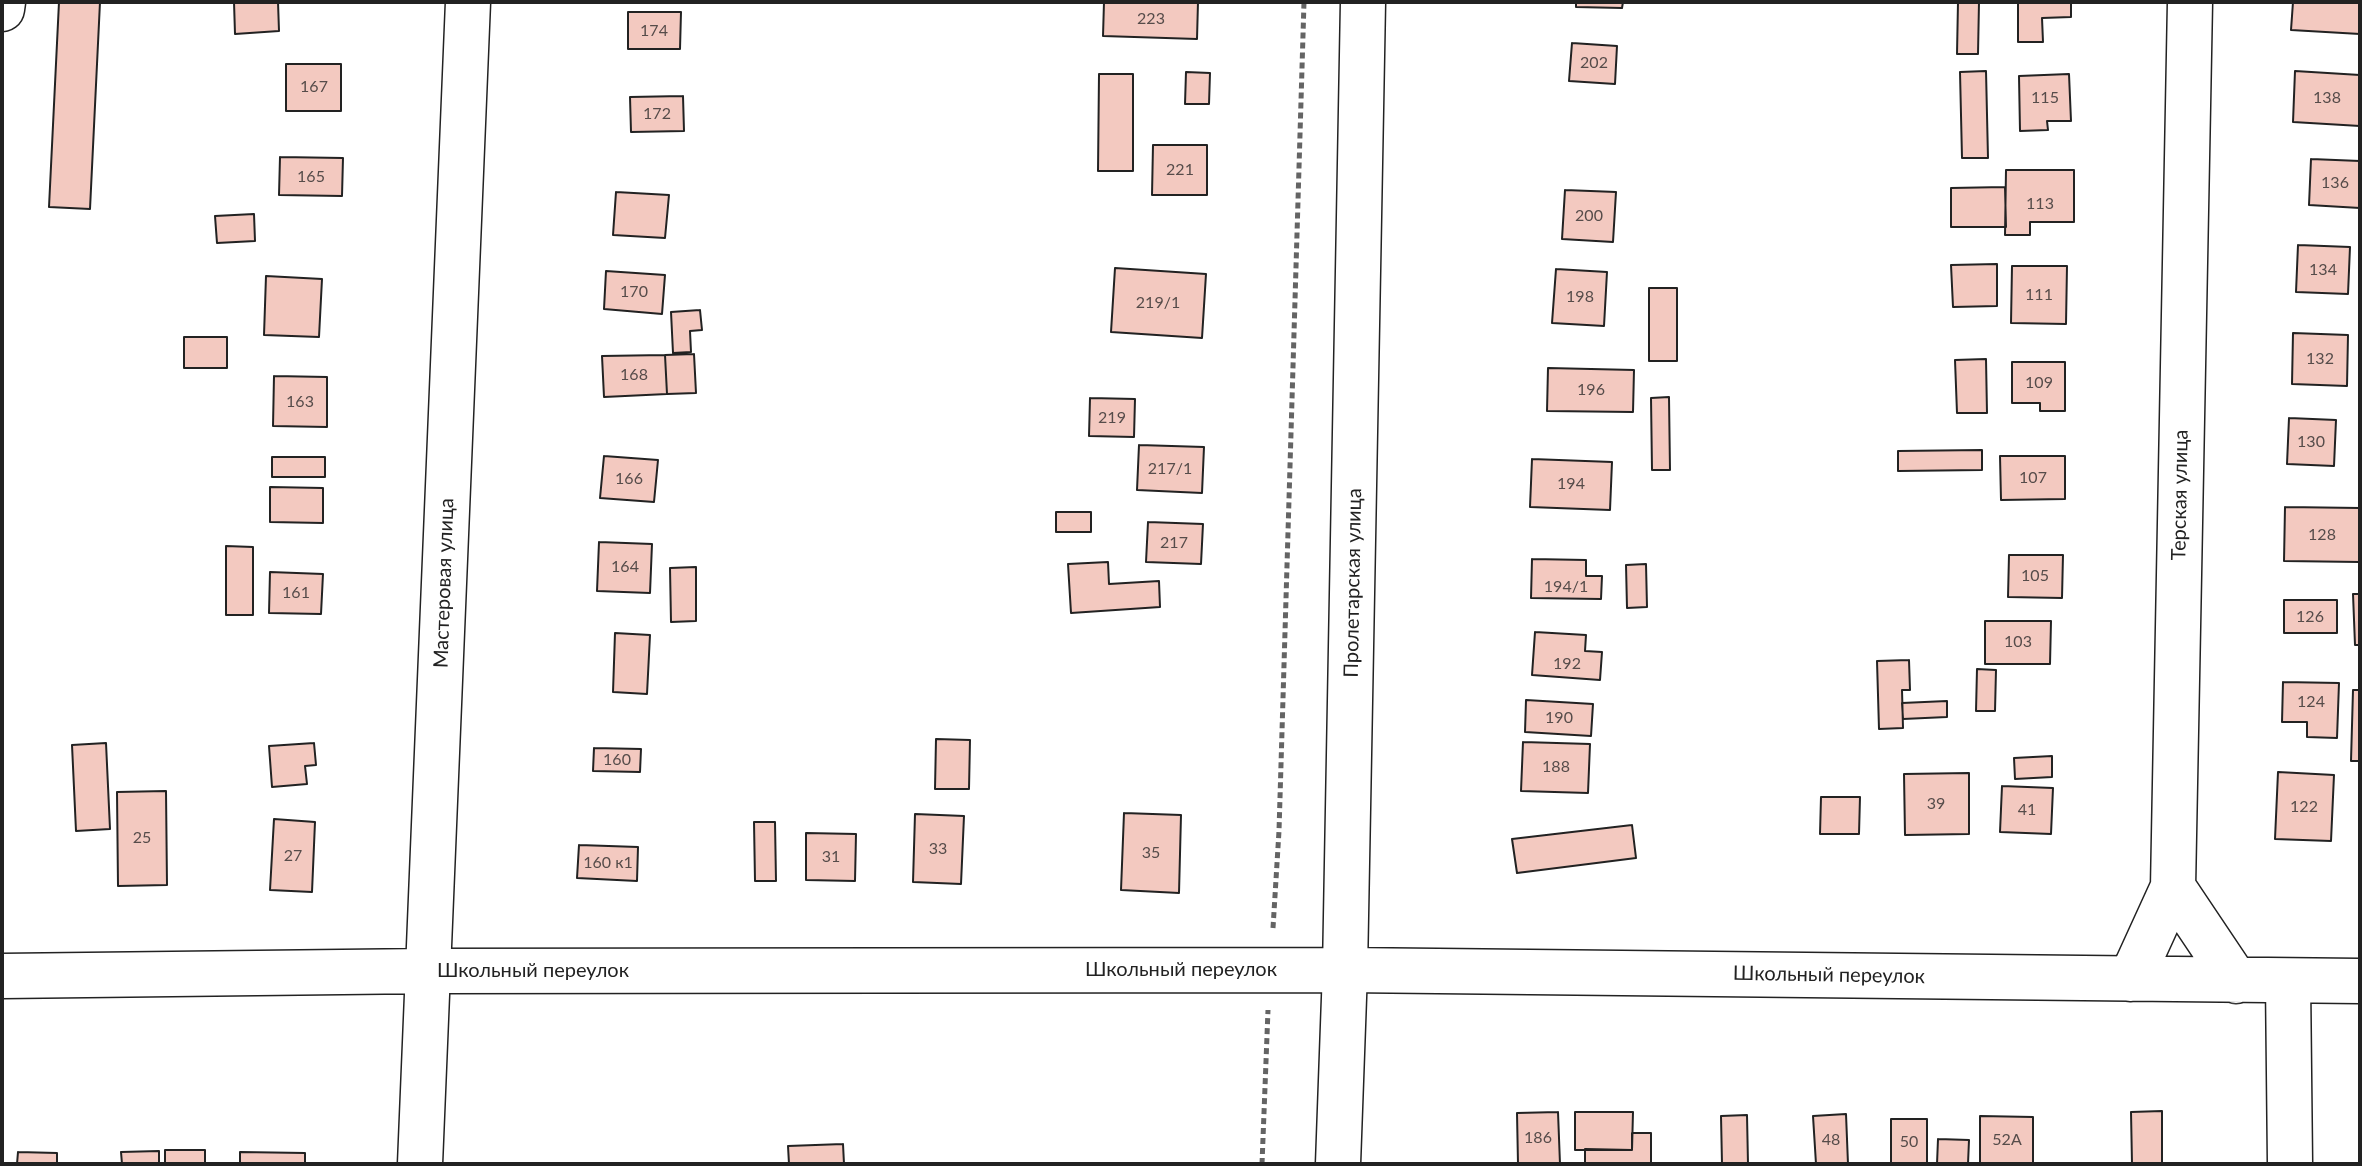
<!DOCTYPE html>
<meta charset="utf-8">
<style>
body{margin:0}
#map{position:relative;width:2362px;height:1166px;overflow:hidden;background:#fff;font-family:Lato,sans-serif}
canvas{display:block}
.frame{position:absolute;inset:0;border:4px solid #222;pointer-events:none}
</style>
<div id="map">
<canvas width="2362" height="1166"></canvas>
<div class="frame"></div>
</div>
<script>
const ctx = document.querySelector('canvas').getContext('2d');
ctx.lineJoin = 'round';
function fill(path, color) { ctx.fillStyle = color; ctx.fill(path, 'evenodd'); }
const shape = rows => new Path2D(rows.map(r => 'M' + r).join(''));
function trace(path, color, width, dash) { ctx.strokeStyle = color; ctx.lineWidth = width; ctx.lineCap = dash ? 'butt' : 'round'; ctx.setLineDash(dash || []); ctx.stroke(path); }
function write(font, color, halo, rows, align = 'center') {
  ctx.font = font + ' Lato,sans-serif'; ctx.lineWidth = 6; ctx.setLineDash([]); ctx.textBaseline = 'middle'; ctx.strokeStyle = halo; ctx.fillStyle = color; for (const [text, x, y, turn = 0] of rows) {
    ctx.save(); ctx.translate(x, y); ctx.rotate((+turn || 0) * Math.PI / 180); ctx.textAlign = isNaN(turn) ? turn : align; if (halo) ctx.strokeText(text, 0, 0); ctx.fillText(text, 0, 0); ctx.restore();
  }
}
const building = shape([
 [59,2,100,2,90,209,49,207,59,2],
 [234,2,278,2,279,31,235,34,234,2],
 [1104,2,1198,2,1197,39,1103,36,1104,2],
 [1576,2,1623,2,1622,8,1576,7,1576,2],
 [1958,2,1979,2,1978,54,1957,54,1958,2],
 [2018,2,2071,2,2071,17,2042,18,2043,42,2018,42,2018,2],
 [2293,2,2360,2,2360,34,2291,30,2293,2],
 [628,12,681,12,680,49,628,49,628,12],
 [1572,43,1617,46,1615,84,1569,81,1572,43],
 [286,64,341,64,341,111,286,111,286,64],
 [1986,71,1988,158,1962,158,1960,72,1986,71],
 [2295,71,2360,75,2360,126,2293,122,2295,71],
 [1186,72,1210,73,1209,104,1185,104,1186,72],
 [1099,74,1133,74,1133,171,1098,171,1099,74],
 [2069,74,2071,121,2047,121,2048,130,2020,131,2019,76,2069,74],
 [683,96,684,131,631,132,630,97,683,96],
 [1153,145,1207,145,1207,195,1152,195,1153,145],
 [280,157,343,158,342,196,279,195,280,157],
 [2311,159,2360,161,2360,208,2309,205,2311,159],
 [2006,170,2074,170,2074,222,2030,222,2030,235,2005,235,2006,170],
 [2005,187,2006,227,1951,227,1951,188,2005,187],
 [1565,190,1616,192,1613,242,1562,239,1565,190],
 [616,192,669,195,665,238,613,235,616,192],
 [254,214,255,241,217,243,215,216,254,214],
 [2298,245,2350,247,2348,294,2296,292,2298,245],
 [1997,264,1997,306,1953,307,1951,265,1997,264],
 [2012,266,2067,266,2066,324,2011,323,2012,266],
 [1115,268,1206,274,1202,338,1111,332,1115,268],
 [1556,269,1607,272,1604,326,1552,323,1556,269],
 [606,271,665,275,662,314,604,309,606,271],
 [266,276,322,279,319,337,264,335,266,276],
 [1649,288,1677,288,1677,361,1649,361,1649,288],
 [700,310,702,330,690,331,691,352,673,353,671,312,700,310],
 [2293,333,2348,335,2347,386,2292,384,2293,333],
 [184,337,227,337,227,368,184,368,184,337],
 [694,354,696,393,667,394,665,355,694,354],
 [665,355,667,394,604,397,602,356,665,355],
 [1986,359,1987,413,1957,413,1955,360,1986,359],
 [2012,362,2065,362,2065,411,2040,411,2040,403,2012,403,2012,362],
 [1548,368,1634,370,1633,412,1547,411,1548,368],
 [274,376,327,377,327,427,273,426,274,376],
 [1669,397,1670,470,1652,470,1651,398,1669,397],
 [1090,398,1135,399,1134,437,1089,436,1090,398],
 [2289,418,2336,420,2334,466,2287,464,2289,418],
 [1139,445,1204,447,1202,493,1137,490,1139,445],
 [1982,450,1982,470,1898,471,1898,451,1982,450],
 [604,456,658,460,654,502,600,498,604,456],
 [2000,456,2065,456,2065,499,2001,500,2000,456],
 [272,457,325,457,325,477,272,477,272,457],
 [1532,459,1612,462,1610,510,1530,507,1532,459],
 [270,487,323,488,323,523,270,522,270,487],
 [2285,507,2360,508,2360,562,2284,561,2285,507],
 [1056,512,1091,512,1091,532,1056,532,1056,512],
 [1148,522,1203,524,1201,564,1146,562,1148,522],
 [599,542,652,544,650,593,597,591,599,542],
 [226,546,253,547,253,615,226,615,226,546],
 [2009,555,2063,555,2062,598,2008,597,2009,555],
 [1532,559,1586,560,1586,576,1602,576,1601,599,1531,598,1532,559],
 [1108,562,1109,584,1159,581,1160,607,1071,613,1068,564,1108,562],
 [1646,564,1647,607,1627,608,1626,565,1646,564],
 [696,567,696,621,671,622,670,568,696,567],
 [270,572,323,574,321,614,269,613,270,572],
 [2353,594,2360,594,2360,645,2355,645,2353,594],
 [2284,600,2337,600,2337,633,2284,633,2284,600],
 [1985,621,2051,621,2050,664,1985,664,1985,621],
 [1535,632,1586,635,1585,651,1602,652,1600,680,1532,675,1535,632],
 [615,633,650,635,647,694,613,692,615,633],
 [1909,660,1910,690,1902,690,1903,728,1879,729,1877,661,1909,660],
 [1977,669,1996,670,1995,711,1976,711,1977,669],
 [2283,682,2339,683,2337,738,2307,737,2307,722,2282,722,2283,682],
 [2353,690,2360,690,2360,761,2351,761,2353,690],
 [1526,700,1593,704,1591,736,1525,732,1526,700],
 [1947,701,1947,717,1903,719,1902,703,1947,701],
 [936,739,970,740,969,789,935,789,936,739],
 [1523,742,1590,744,1588,793,1521,791,1523,742],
 [106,743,110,829,76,831,72,745,106,743],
 [314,743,316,765,305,766,307,784,272,787,269,746,314,743],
 [594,748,641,749,640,772,593,771,594,748],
 [2052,756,2052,777,2015,779,2014,758,2052,756],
 [2278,772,2334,775,2331,841,2275,839,2278,772],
 [1969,773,1969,834,1905,835,1904,774,1969,773],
 [2002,786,2053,788,2051,834,2000,832,2002,786],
 [166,791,167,885,118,886,117,792,166,791],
 [1821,797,1860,797,1859,834,1820,834,1821,797],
 [1124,813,1181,815,1179,893,1121,890,1124,813],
 [915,814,964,816,961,884,913,882,915,814],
 [274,819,315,822,312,892,270,890,274,819],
 [754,822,775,822,776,881,755,881,754,822],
 [1632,825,1636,858,1517,873,1512,839,1632,825],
 [806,833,856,834,855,881,806,880,806,833],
 [579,845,638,847,637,881,577,878,579,845],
 [2162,1111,2162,1164,2132,1164,2131,1112,2162,1111],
 [1558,1112,1560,1164,1518,1164,1517,1113,1558,1112],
 [1575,1112,1633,1112,1632,1150,1575,1150,1575,1112],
 [1846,1114,1848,1164,1816,1164,1813,1116,1846,1114],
 [1747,1115,1748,1164,1722,1164,1721,1116,1747,1115],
 [1980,1116,2033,1117,2033,1164,1980,1164,1980,1116],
 [1891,1119,1927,1119,1927,1164,1891,1164,1891,1119],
 [1632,1133,1651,1133,1651,1164,1585,1164,1585,1149,1632,1150,1632,1133],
 [1938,1139,1969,1140,1968,1164,1937,1164,1938,1139],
 [843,1144,844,1164,789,1164,788,1146,843,1144],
 [165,1150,205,1150,205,1164,165,1164,165,1150],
 [159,1151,159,1164,122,1164,121,1152,159,1151],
 [18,1152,57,1153,57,1164,17,1164,18,1152],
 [240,1152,305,1153,305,1164,240,1164,240,1152]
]);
fill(building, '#f3c9c0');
trace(building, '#222', 2);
const minor = shape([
 [2,9,3,2],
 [2173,887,2236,981],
 [2,976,427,971,1345,970,2360,981],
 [2131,979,2173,887,2190,2],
 [2288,981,2290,1164],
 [420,1164,468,2],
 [1338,1164,1345,970,1363,2]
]);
trace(minor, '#222', 47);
trace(shape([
 [1273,928,1279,831,1304,2],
 [1262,1164,1268,1010]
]), '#646464', 5, [6, 4]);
trace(minor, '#fff', 44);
write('16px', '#564c4a', null, [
 ["223",1151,19],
 ["174",654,31],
 ["202",1594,63],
 ["167",314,87],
 ["115",2045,98],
 ["138",2327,98],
 ["172",657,114],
 ["221",1180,170],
 ["165",311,177],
 ["136",2335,183],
 ["113",2040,204],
 ["200",1589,216],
 ["134",2323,270],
 ["170",634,292],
 ["111",2039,295],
 ["198",1580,297],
 ["219/1",1158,303],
 ["132",2320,359],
 ["168",634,375],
 ["109",2039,383],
 ["196",1591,390],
 ["163",300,402],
 ["219",1112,418],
 ["130",2311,442],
 ["217/1",1170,469],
 ["107",2033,478],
 ["166",629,479],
 ["194",1571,484],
 ["128",2322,535],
 ["217",1174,543],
 ["164",625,567],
 ["105",2035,576],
 ["194/1",1566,587],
 ["161",296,593],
 ["126",2310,617],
 ["103",2018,642],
 ["192",1567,664],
 ["124",2311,702],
 ["190",1559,718],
 ["160",617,760],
 ["188",1556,767],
 ["39",1936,804],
 ["122",2304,807],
 ["41",2027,810],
 ["25",142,838],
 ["33",938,849],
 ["35",1151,853],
 ["27",293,856],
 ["31",831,857],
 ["160 к1",608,863],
 ["186",1538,1138],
 ["48",1831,1140],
 ["52А",2007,1140],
 ["50",1909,1142]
]);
write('20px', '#222', '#fff', [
 ["Терская улица",2180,495,-89],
 ["Мастеровая улица",444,583,-88],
 ["Пролетарская улица",1353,583,-89],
 ["Школьный переулок",1181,970],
 ["Школьный переулок",533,971],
 ["Школьный переулок",1829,975,1]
]);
</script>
